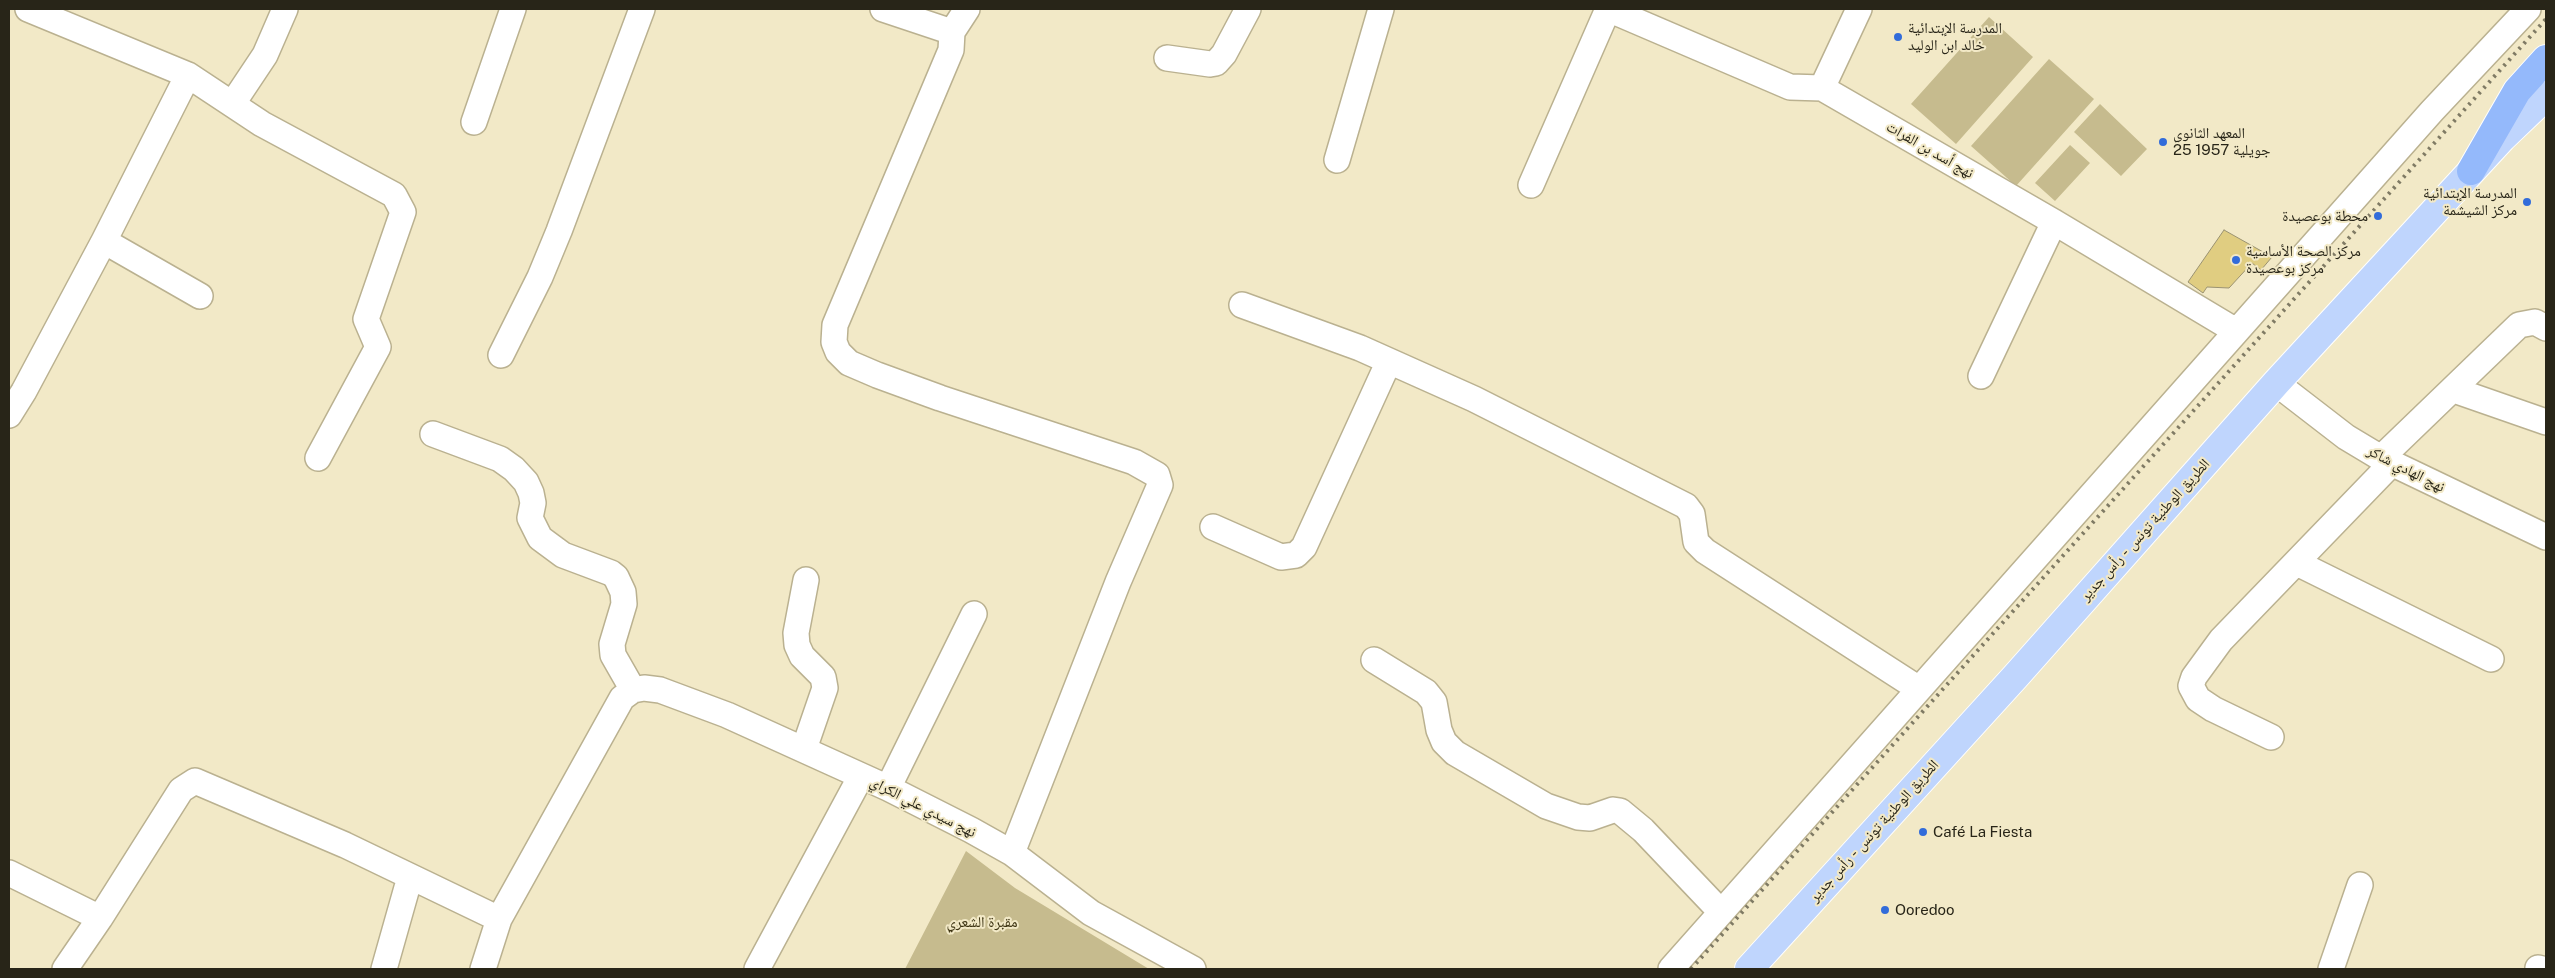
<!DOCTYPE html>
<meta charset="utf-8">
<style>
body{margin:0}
#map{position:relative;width:2555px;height:978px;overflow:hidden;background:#f2e9c7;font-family:"Public Sans",sans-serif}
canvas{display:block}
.frame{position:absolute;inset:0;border:10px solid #282518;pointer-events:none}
</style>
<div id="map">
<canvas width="2555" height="978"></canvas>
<div class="frame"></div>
</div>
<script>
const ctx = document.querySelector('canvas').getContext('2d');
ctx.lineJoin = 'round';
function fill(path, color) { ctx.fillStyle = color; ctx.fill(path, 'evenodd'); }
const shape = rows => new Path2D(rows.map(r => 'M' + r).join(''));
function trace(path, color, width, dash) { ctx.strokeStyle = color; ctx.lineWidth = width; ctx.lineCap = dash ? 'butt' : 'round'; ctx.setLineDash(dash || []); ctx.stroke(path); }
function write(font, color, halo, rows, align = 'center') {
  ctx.font = font + ' "Public Sans","Noto Naskh Arabic",sans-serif'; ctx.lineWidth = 4; ctx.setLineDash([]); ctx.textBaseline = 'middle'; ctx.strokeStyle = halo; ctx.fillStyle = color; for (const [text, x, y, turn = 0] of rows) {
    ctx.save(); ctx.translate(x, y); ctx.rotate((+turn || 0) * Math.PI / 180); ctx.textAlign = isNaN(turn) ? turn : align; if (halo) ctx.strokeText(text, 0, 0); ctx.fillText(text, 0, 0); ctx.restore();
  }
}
fill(shape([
 [1989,17,2033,57,1956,144,1911,104],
 [2049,59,2094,99,2016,186,1971,146],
 [2100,104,2147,149,2121,176,2074,132],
 [2070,145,2090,163,2055,201,2035,183],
 [966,851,1015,888,1149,969,905,969]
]), '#c6bb8e');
const building = shape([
 [2224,230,2272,257,2261,270,2252,263,2229,288,2207,287,2203,293,2188,282,2224,230]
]);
fill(building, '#e0cd81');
trace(building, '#9a9271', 1);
const minor = shape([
 [28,9,188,75,262,124,394,195,403,212,366,319,378,347,318,458],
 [883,9,952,32],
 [967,9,952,32,951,50,835,325,834,342,838,352,849,363,877,375,940,398,1134,462,1157,475,1160,485,1118,582,1012,853],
 [1608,9,1790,87,1822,88,2054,222,2236,331],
 [1167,58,1210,64,1216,63,1224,54,1248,9],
 [1822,88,1859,9],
 [233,103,265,55,285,9],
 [474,122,513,9],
 [1337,160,1381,9],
 [1531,185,1608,9],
 [104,241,200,296],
 [1242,305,1360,348,1474,399,1686,506,1692,514,1696,542,1705,551,1919,689],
 [501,355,540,277,559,231,642,9],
 [1981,376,2054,222],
 [2276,383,2346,437,2381,458,2546,537],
 [2454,390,2546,422],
 [9,415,24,391,104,241,188,75],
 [433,434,500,459,514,469,526,482,531,493,533,503,530,518,540,538,563,555,611,573,616,577,623,592,624,604,612,644,613,655,633,690],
 [2381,458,2519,325,2535,322,2546,328],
 [1213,527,1281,557,1296,555,1304,547,1389,361],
 [2297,563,2491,659],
 [1374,660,1426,692,1434,702,1439,730,1444,742,1455,753,1546,806,1578,817,1590,818,1613,810,1620,811,1643,830,1721,912],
 [2271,737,2213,709,2198,699,2191,686,2194,677,2221,640,2392,463],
 [804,749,825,688,823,677,802,656,797,645,796,633,806,580],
 [888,788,974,614],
 [9,873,100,918,181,790,195,781,345,845,499,919,622,698,633,690,644,688,660,690,727,715,888,788,971,830,1012,853,1091,913,1193,969],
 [2538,968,2542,969],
 [65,969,100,918],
 [384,969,410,877],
 [483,969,499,919],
 [757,969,861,776],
 [1671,969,2432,111,2528,9],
 [2331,969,2360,885]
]);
const major = shape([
 [1749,969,2015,677,2276,383,2502,138,2546,96]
]);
const highway = shape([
 [2471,171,2517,91,2546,59]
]);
trace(minor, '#bab190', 28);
trace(major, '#fff', 30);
trace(highway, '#fff', 30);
trace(minor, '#fff', 25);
trace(major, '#bfd5fd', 28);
trace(highway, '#94b9fb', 28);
trace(shape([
 [1691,969,2546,19]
]), '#7f7a64', 4, [2.5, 5]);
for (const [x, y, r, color] of [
 [1898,37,5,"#326cda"],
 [2163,142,5,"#326cda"],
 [2527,202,5,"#326cda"],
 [2378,216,5,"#326cda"],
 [2236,260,5,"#326cda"],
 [1923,832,5,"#326cda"],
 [1885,910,5,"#326cda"]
]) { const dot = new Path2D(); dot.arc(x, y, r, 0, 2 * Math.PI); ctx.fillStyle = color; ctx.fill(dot); trace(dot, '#f2e9c7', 2); }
write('15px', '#282518', '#f2e9c7', [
 ["المدرسة الإبتدائية",1908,28],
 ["خالد ابن الوليد",1908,45],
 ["المعهد الثانوي",2173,133],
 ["25 جويلية 1957",2173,150],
 ["المدرسة الإبتدائية",2517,193,"right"],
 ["مركز الشيشمة",2517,210,"right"],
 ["محطة بوعصيدة",2368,216,"right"],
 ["مركز الصحة الأساسية",2246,251],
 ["مركز بوعصيدة",2246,268],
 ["Café La Fiesta",1933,832],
 ["Ooredoo",1895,910]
], 'left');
write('15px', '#282518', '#f2e9c7', [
 ["نهج أسد بن الفرات",1930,150,30],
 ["نهج الهادي شاكر",2406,469,27],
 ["الطريق الوطنية تونس - رأس جدير",2145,530,-48],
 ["نهج سيدي علي الكراي",923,807,27],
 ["الطريق الوطنية تونس - رأس جدير",1874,831,-48]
]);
write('15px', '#3d3413', '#f2e9c7', [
 ["مقبرة الشعري",982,922]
]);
</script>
